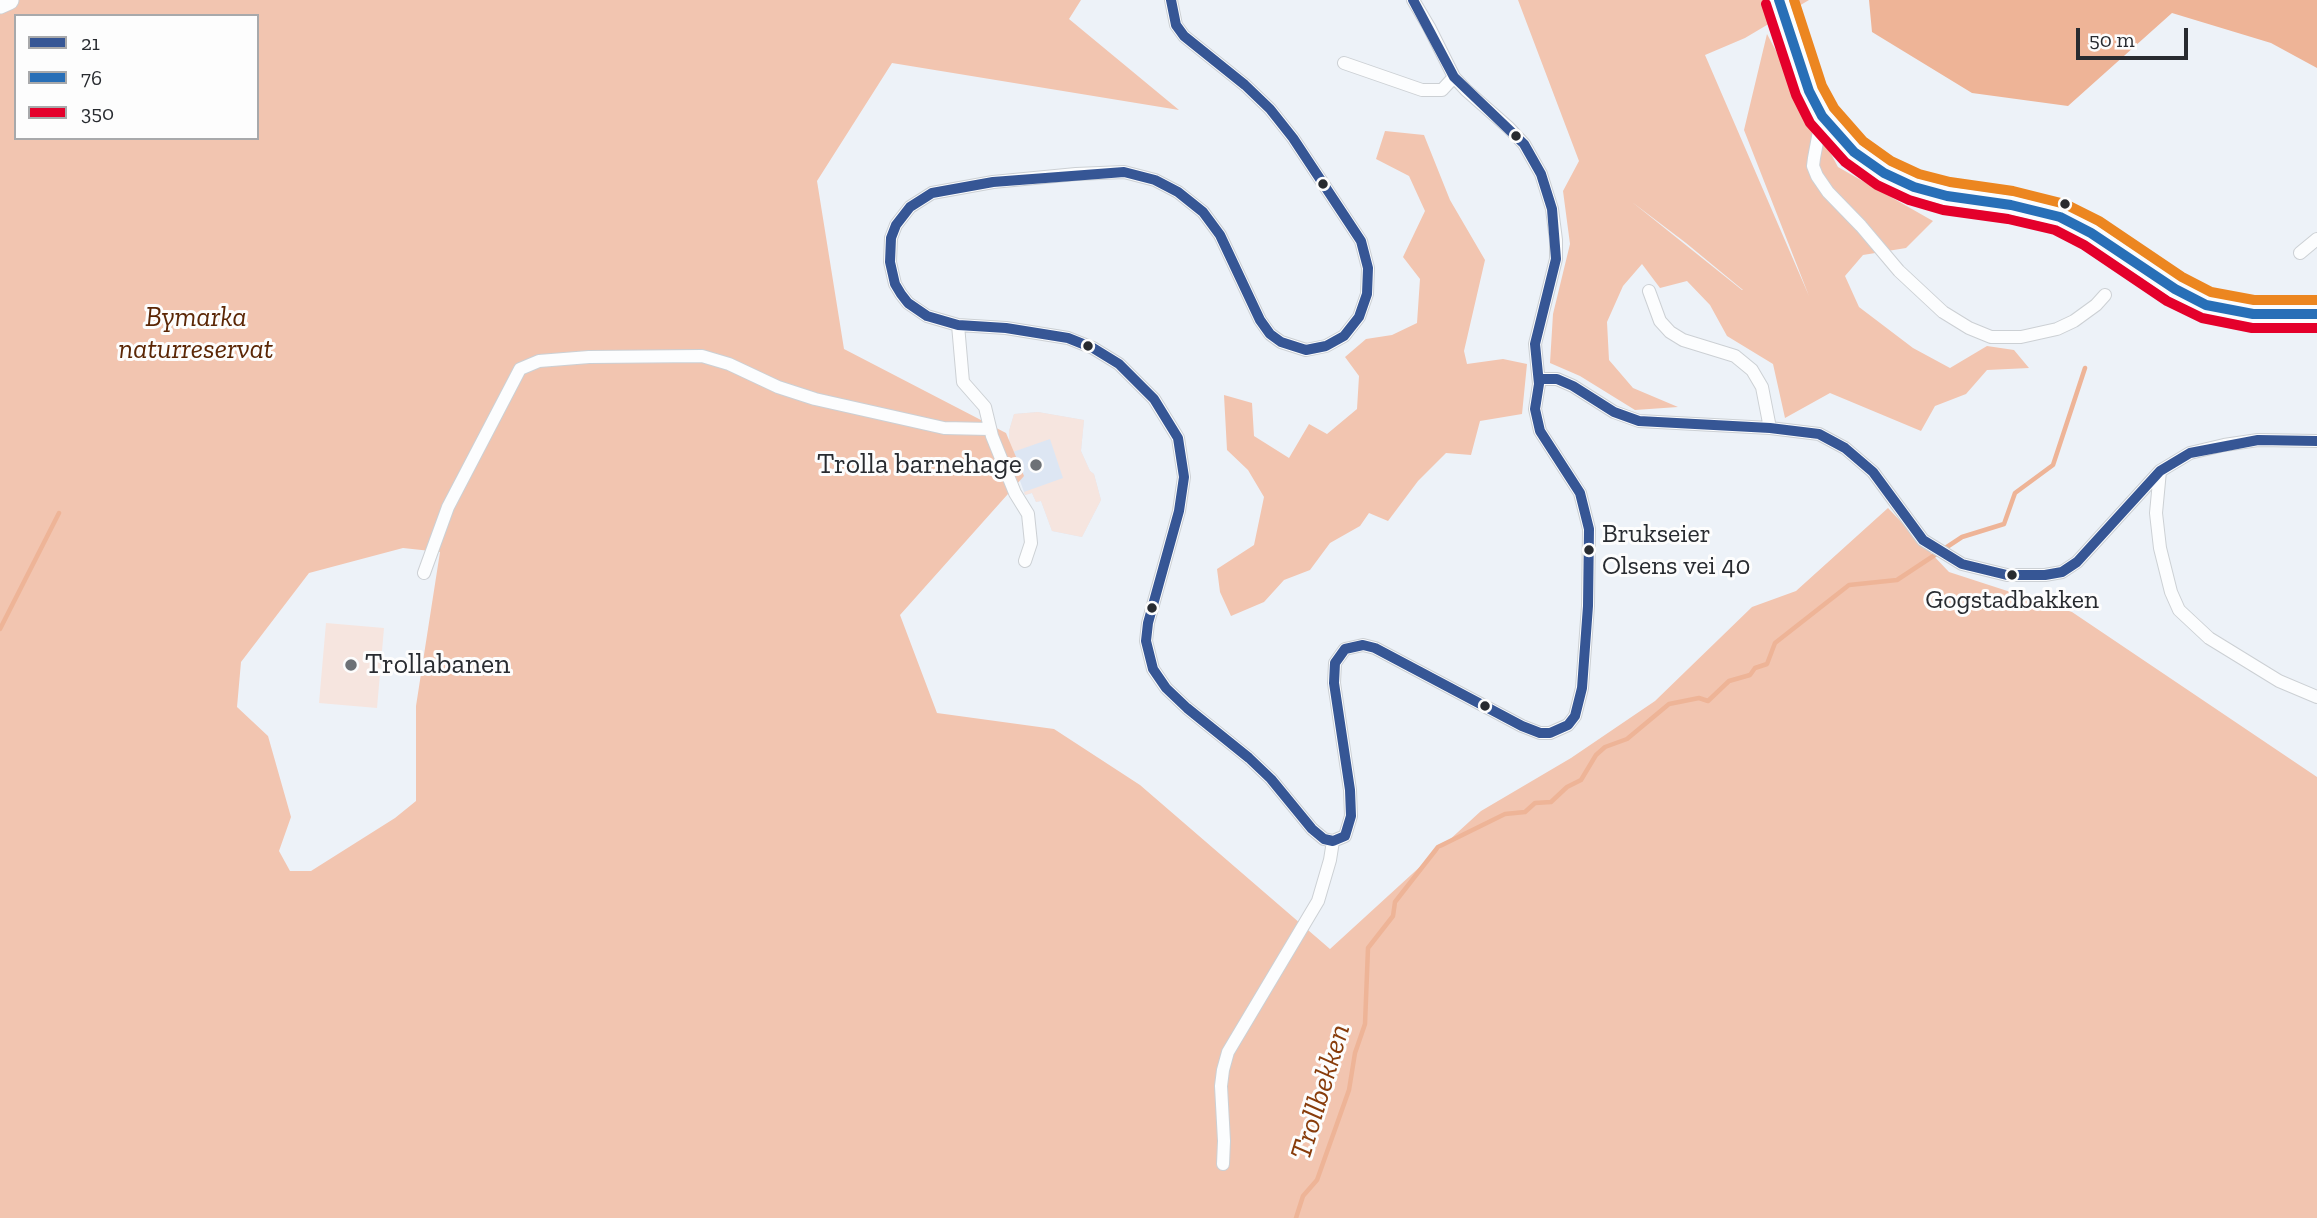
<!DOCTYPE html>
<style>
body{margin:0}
#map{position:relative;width:2317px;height:1218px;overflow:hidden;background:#edf2f8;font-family:"Zilla Slab",serif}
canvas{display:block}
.legend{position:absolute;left:14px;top:14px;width:245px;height:126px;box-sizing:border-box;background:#fdfdfd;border:2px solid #a8a9ab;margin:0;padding:9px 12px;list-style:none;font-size:21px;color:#282b30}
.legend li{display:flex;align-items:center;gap:14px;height:35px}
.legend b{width:35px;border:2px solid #a8a9ab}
.scale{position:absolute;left:2076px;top:28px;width:112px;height:32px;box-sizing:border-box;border:4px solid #282b30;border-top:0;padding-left:9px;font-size:21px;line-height:24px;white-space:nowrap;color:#282b30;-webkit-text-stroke:5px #fdfdfd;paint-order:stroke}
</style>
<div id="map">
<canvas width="2317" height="1218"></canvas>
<ul class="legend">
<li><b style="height:9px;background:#365695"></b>21</li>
<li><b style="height:9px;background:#286fb7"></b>76</li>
<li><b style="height:9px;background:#e4002b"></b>350</li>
</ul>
<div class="scale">50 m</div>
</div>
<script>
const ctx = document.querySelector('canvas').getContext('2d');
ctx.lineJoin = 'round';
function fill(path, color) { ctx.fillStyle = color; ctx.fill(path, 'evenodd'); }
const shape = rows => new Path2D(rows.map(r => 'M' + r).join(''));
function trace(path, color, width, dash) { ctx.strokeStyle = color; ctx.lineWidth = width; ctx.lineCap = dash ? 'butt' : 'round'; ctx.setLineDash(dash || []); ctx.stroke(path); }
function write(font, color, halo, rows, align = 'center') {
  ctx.font = font + ' "Zilla Slab",serif'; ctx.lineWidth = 6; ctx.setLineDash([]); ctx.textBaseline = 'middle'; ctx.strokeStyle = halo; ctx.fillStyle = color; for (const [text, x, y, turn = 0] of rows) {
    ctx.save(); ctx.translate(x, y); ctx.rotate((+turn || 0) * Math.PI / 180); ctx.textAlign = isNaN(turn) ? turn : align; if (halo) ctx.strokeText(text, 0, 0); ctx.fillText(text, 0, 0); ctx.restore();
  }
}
fill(shape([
 [1038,412,1084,420,1081,451,1090,471,1094,474,1101,500,1082,537,1052,531,1041,501,1036,502,1032,493,1025,495,1024,492,1010,453,1009,431,1014,414]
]), '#dde6f3');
fill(shape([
 [1038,412,1084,420,1081,451,1090,471,1094,474,1101,500,1082,537,1052,531,1041,501,1036,502,1032,493,1025,495,1024,492,1063,478,1050,439,1010,453,1009,431,1014,414],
 [326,623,384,628,377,708,319,703]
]), '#f6e5df');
fill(shape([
 [0,0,1081,0,1069,19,1179,110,892,63,817,181,844,349,1006,433,1024,476,900,615,937,713,1054,729,1140,785,1330,949,1481,811,1571,758,1655,701,1752,607,1796,591,1888,508,1949,572,2072,612,2317,777,2317,1218,0,1218],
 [16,16,257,16,257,138,16,138],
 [403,548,440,552,416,706,416,801,395,818,311,871,290,871,279,851,291,817,268,736,237,707,241,662,309,573],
 [1518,0,1809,0,1745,38,1705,55,1809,296,1744,130,1767,34,1838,167,1933,221,1906,248,1863,255,1845,276,1859,307,1913,348,1950,368,1987,346,2014,350,2029,368,1987,370,1966,394,1935,406,1921,431,1830,393,1785,418,1773,364,1727,336,1710,305,1687,281,1660,288,1642,264,1623,286,1607,322,1609,360,1633,388,1678,407,1635,410,1580,376,1550,363,1553,314,1570,244,1563,191,1579,161],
 [1632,202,1686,243,1743,290,1742,290],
 [1385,131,1424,135,1450,200,1485,260,1464,351,1467,364,1503,359,1527,364,1522,414,1480,421,1471,455,1446,453,1418,481,1388,521,1369,513,1360,526,1330,543,1310,570,1284,580,1264,602,1231,616,1220,592,1217,569,1254,545,1264,497,1248,470,1227,450,1224,395,1252,403,1254,436,1289,458,1309,424,1327,434,1357,409,1359,376,1345,357,1366,339,1392,335,1417,323,1420,279,1403,257,1425,211,1409,176,1376,159]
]), '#f2c5b0');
fill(shape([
 [1869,0,2317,0,2317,68,2271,43,2172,13,2068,106,1972,93,1872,32]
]), '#eeb497');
trace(shape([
 [0,629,59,513],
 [1296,1218,1303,1196,1317,1180,1349,1090,1355,1053,1365,1024,1368,948,1393,916,1395,902,1438,847,1505,814,1525,812,1535,803,1551,802,1567,787,1581,780,1596,755,1605,747,1627,739,1669,704,1699,698,1708,701,1729,681,1750,675,1755,668,1767,664,1775,643,1849,585,1897,580,1962,537,2004,524,2015,493,2053,465,2085,368]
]), '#eeb497', 4.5);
const street = shape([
 [1171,0,1176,25,1184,36,1245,85,1270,109,1293,138,1361,241,1368,268,1367,294,1359,317,1344,336,1326,346,1306,350,1281,342,1270,334,1260,320,1220,235,1203,212,1178,192,1155,180,1124,172,1076,174,993,182,932,193,910,207,896,225,891,238,890,262,895,284,901,294,908,303,927,316,958,325,1006,328,1068,338,1093,348,1119,364,1154,399,1178,438,1184,477,1179,511,1148,623,1146,641,1153,669,1166,688,1187,708,1249,758,1271,779,1312,829,1324,839,1333,841,1345,836,1351,816,1350,790,1334,683,1335,663,1345,649,1363,645,1375,648,1522,726,1540,733,1550,733,1568,725,1575,716,1582,688,1588,606,1589,529,1580,493,1540,431,1535,409,1539,384,1535,344,1556,259,1556,240,1552,209,1541,174,1524,144,1509,128,1466,90,1454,77,1429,27,1413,0],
 [1344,63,1422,90,1442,90,1454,77],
 [1826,121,1820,126,1814,158,1813,166,1817,176,1828,192,1861,226,1899,271,1943,312,1969,328,1991,337,2021,337,2057,329,2074,321,2096,305,2105,295],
 [2300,253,2317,239],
 [1649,291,1660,321,1670,332,1683,340,1735,356,1752,370,1762,387,1770,428],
 [958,325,963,382,985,407,992,436,1015,493,1028,514,1031,543,1025,561],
 [1539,379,1557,379,1573,386,1614,412,1639,421,1770,428,1819,434,1845,448,1873,472,1923,540,1962,564,2007,575,2045,575,2062,572,2077,562,2160,471,2190,453,2224,445,2258,440,2317,441],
 [2160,471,2156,513,2160,548,2171,592,2179,610,2209,638,2279,681,2317,697],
 [424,573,448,507,520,369,539,361,589,357,702,356,729,364,778,387,815,399,944,428,990,429],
 [1223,1164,1224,1141,1221,1086,1223,1070,1228,1052,1318,901,1330,860,1333,841]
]);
const primary = shape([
 [1779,0,1809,91,1822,116,1854,152,1884,173,1914,187,1947,196,2011,205,2060,217,2091,233,2175,289,2206,305,2253,314,2317,314],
 [0,4,9,0]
]);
trace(street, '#ccd0d4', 14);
trace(primary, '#ccd0d4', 21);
trace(street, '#fcfdfe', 12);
trace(primary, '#fcfdfe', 19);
trace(shape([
 [1171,0,1176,25,1184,36,1245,85,1270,109,1293,138,1361,241,1368,268,1367,294,1359,317,1344,336,1326,346,1306,350,1281,342,1270,334,1260,320,1220,235,1203,212,1178,192,1155,180,1124,172,993,182,932,193,910,207,896,225,891,238,890,262,895,284,901,294,908,303,927,316,958,325,1006,328,1068,338,1093,348,1119,364,1154,399,1178,438,1184,477,1179,511,1148,623,1146,641,1153,669,1166,688,1187,708,1249,758,1271,779,1312,829,1324,839,1333,841,1345,836,1351,816,1350,790,1334,683,1335,663,1345,649,1363,645,1375,648,1522,726,1540,733,1550,733,1568,725,1575,716,1582,688,1588,606,1589,529,1580,493,1540,431,1535,409,1539,384,1535,344,1556,259,1552,209,1541,174,1524,144,1454,77,1413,0],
 [1539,379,1557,379,1573,386,1614,412,1639,421,1770,428,1819,434,1845,448,1873,472,1923,540,1962,564,2007,575,2045,575,2062,572,2077,562,2160,471,2190,453,2258,440,2317,441]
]), '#365695', 10);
trace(shape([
 [1779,0,1809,91,1822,116,1854,152,1884,173,1914,187,1947,196,2011,205,2060,217,2091,233,2175,289,2206,305,2253,314,2317,314]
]), '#286fb7', 10);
trace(shape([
 [1766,4,1796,95,1810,123,1845,162,1877,185,1909,200,1943,210,2008,219,2055,230,2084,245,2167,301,2202,318,2252,328,2317,328]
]), '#e4002b', 10);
trace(shape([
 [1794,0,1822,86,1834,108,1863,141,1891,161,1919,174,1950,182,2013,191,2065,204,2099,221,2182,277,2211,292,2254,300,2317,300]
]), '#ec8620', 10);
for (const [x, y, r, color] of [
 [1516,136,6,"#282b30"],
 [1323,184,6,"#282b30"],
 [2065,204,6,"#282b30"],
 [1088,346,6,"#282b30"],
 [1036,465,7,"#6d7176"],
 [1589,550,6,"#282b30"],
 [2012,575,6,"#282b30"],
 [1152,608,6,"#282b30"],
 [351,665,7,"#6d7176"],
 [1485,706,6,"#282b30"]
]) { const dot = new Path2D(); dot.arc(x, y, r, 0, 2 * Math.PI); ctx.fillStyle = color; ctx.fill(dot); trace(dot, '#fdfdfd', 2.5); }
write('26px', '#282b30', '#fdfdfd', [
 ["Brukseier",1602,535],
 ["Olsens vei 40",1602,567],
 ["Gogstadbakken",2012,601,"center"]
], 'left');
write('italic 28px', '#5b2605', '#fdfdfd', [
 ["Bymarka",196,318],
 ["naturreservat",196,350]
]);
write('28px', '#282b30', '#fdfdfd', [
 ["Trolla barnehage",1022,465],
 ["Trollabanen",365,665,"left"]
], 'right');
write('italic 30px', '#883c0b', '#fdfdfd', [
 ["Trollbekken",1321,1092,-73]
]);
</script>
